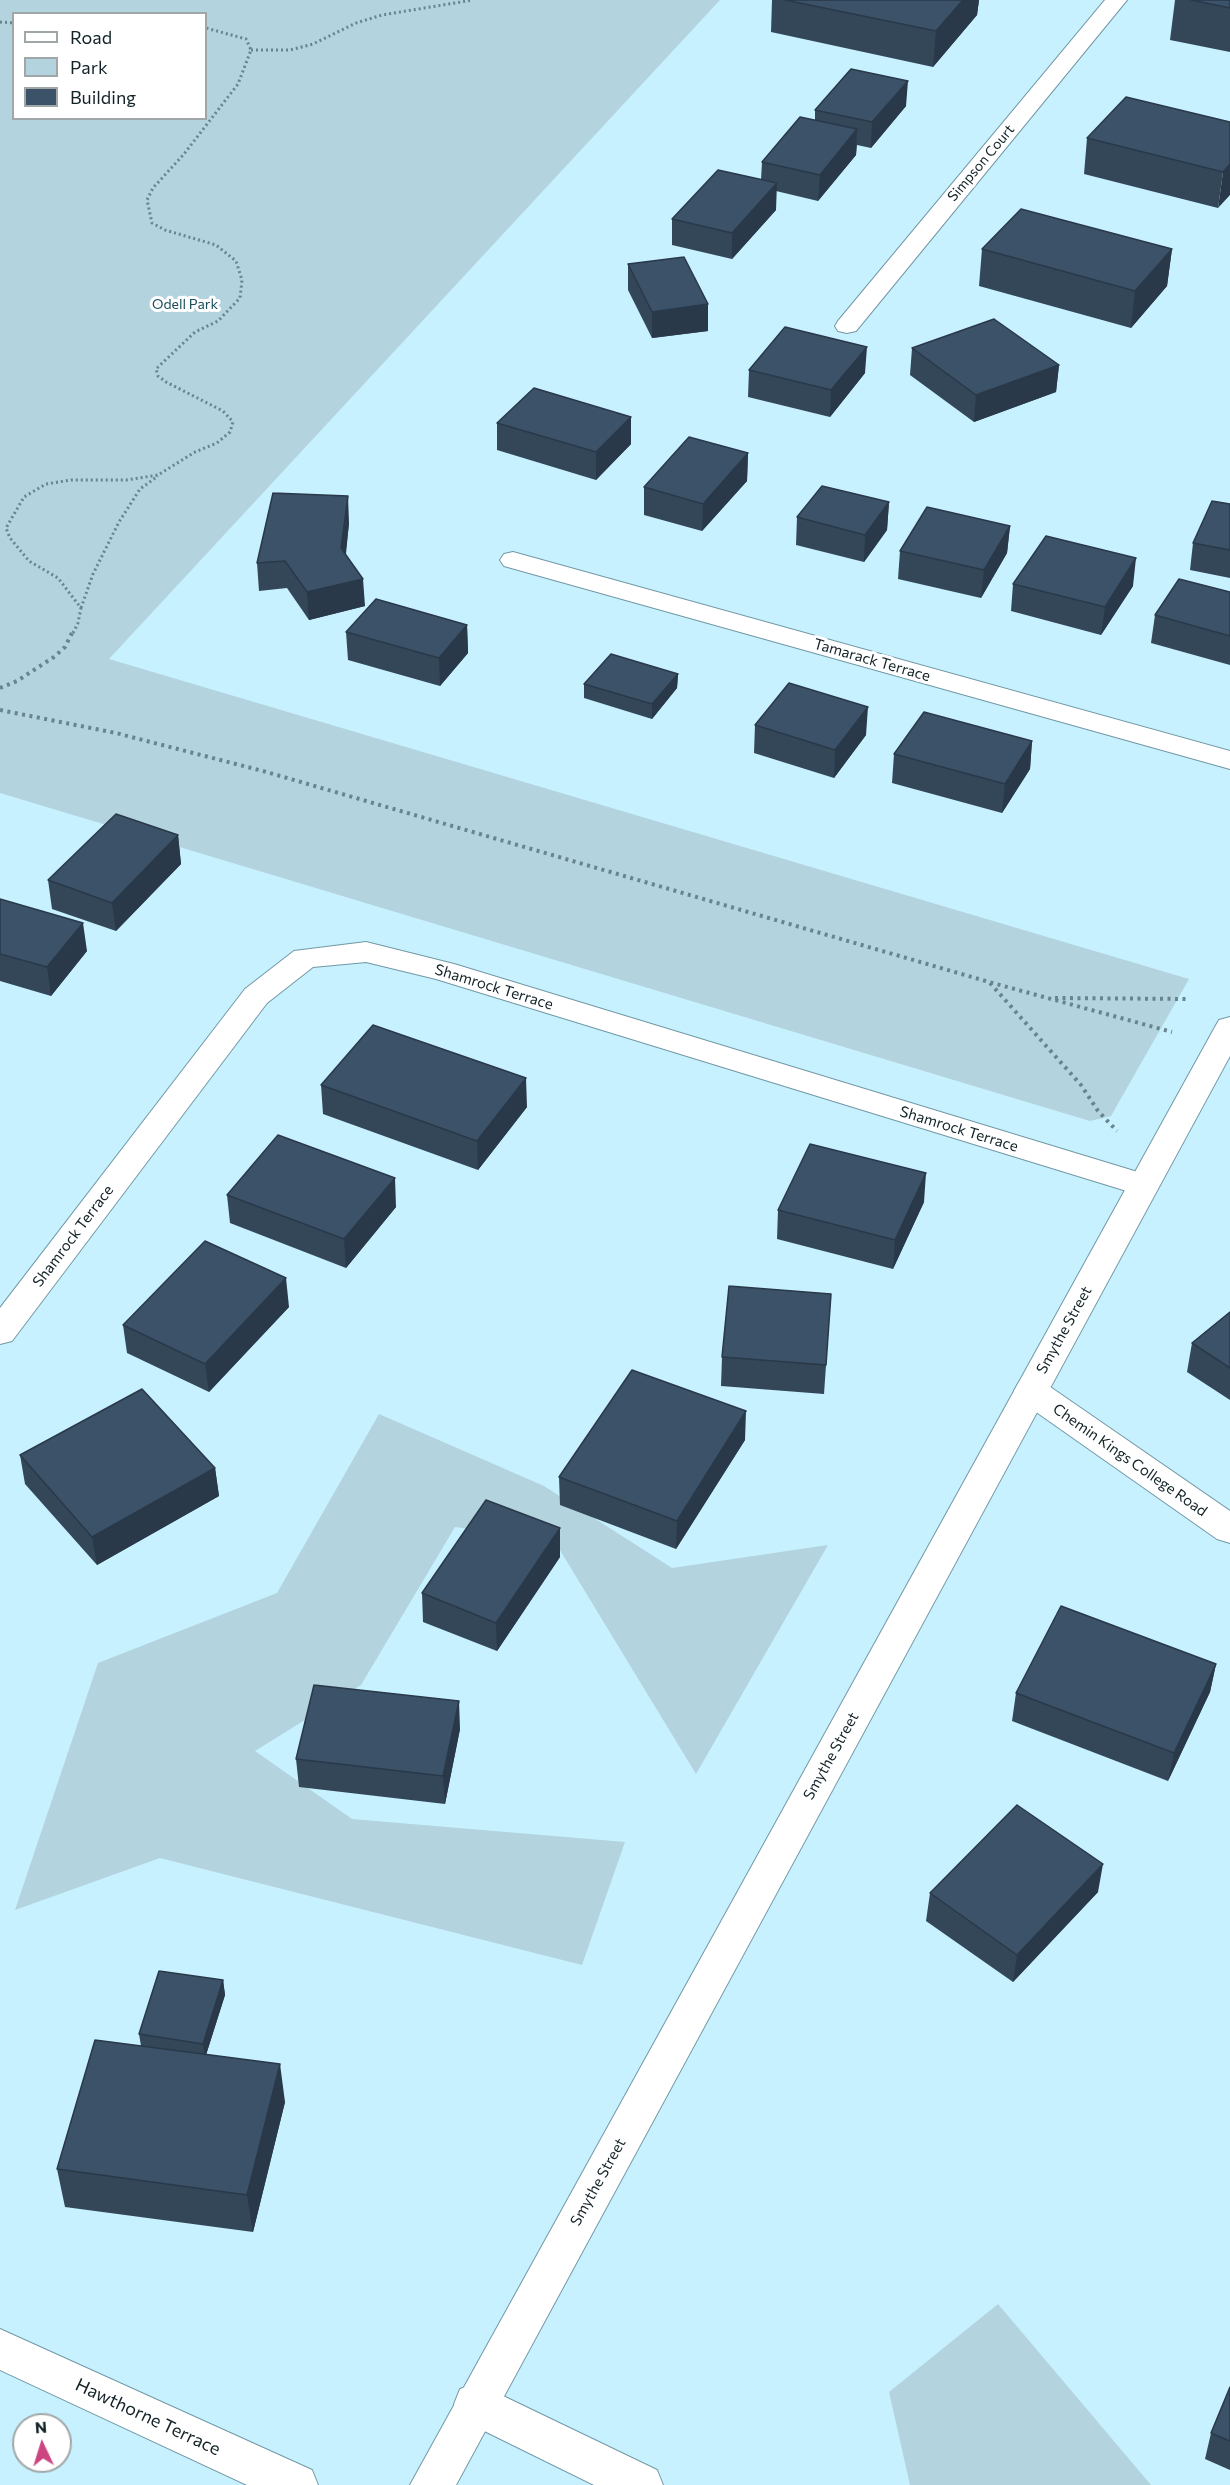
<!DOCTYPE html>
<style>
body{margin:0}
#map{position:relative;width:1230px;height:2485px;overflow:hidden;background:#c8f1ff;font-family:Commissioner,sans-serif}
canvas{display:block}
.legend{position:absolute;left:12px;top:12px;width:195px;height:108px;box-sizing:border-box;background:#fff;border:2px solid #a0a7a9;margin:0;padding:8px 10px;list-style:none;font-size:18px;color:#122227}
.legend li{display:flex;align-items:center;gap:12px;height:30px}
.legend b{width:30px;border:2px solid #a0a7a9}
.north{position:absolute;left:12px;top:2413px;width:60px;height:60px;box-sizing:border-box;background:#fff;border:2px solid #a0a7a9;border-radius:50%;rotate:356deg;font-size:16px;font-weight:700;line-height:24px;text-align:center;color:#122227}
.north::after{content:'';display:block;margin:auto;width:21px;height:27px;background:#cd4580;clip-path:polygon(50% 0,100% 100%,50% 72%,0 100%)}
</style>
<div id="map">
<canvas width="1230" height="2485"></canvas>
<ul class="legend">
<li><b style="height:8px;background:#fff"></b>Road</li>
<li><b style="height:16px;background:#b3d3de"></b>Park</li>
<li><b style="height:16px;background:#3b5268"></b>Building</li>
</ul>
<div class="north">N</div>
</div>
<script>
const ctx = document.querySelector('canvas').getContext('2d');
ctx.lineJoin = 'round';
function fill(path, color) { ctx.fillStyle = color; ctx.fill(path, 'evenodd'); }
const shape = rows => new Path2D(rows.map(r => 'M' + r).join(''));
function trace(path, color, width, dash) { ctx.strokeStyle = color; ctx.lineWidth = width; ctx.lineCap = dash ? 'butt' : 'round'; ctx.setLineDash(dash || []); ctx.stroke(path); }
function write(font, color, halo, rows, align = 'center') {
  ctx.font = font + ' Commissioner,sans-serif'; ctx.lineWidth = 6; ctx.setLineDash([]); ctx.textBaseline = 'middle'; ctx.strokeStyle = halo; ctx.fillStyle = color; for (const [text, x, y, turn = 0] of rows) {
    ctx.save(); ctx.translate(x, y); ctx.rotate((+turn || 0) * Math.PI / 180); ctx.textAlign = isNaN(turn) ? turn : align; if (halo) ctx.strokeText(text, 0, 0); ctx.fillText(text, 0, 0); ctx.restore();
  }
}
fill(shape([
 [0,0,720,0,109,659,1189,979,1111,1116,1090,1121,0,793],
 [14,14,206,14,206,118,14,118],
 [379,1414,544,1486,672,1568,828,1545,696,1774,555,1542,455,1527,361,1685,255,1751,352,1819,625,1842,582,1965,160,1858,15,1910,98,1663,277,1593],
 [998,2304,1151,2485,910,2485,889,2392]
]), '#b3d3de');
const service = shape([
 [476,2383,657,2470,663,2485,594,2485,460,2419,454,2404,460,2389,476,2383]
]);
const minor = shape([
 [1105,0,1127,0,856,331,847,333,838,331,835,326,838,321,1105,0],
 [513,552,1230,751,1230,769,504,566,500,560,504,554,513,552],
 [366,942,454,964,1154,1177,1159,1185,1154,1193,1143,1196,436,979,366,962,313,967,267,1003,12,1341,0,1344,0,1308,245,989,294,951,366,942],
 [1031,1378,1043,1382,1230,1511,1230,1543,1217,1539,1019,1400,1014,1391,1019,1382,1031,1378],
 [0,2329,312,2470,318,2485,247,2485,0,2370,0,2329]
]);
const secondary = shape([
 [1230,1017,1230,1056,456,2485,410,2485,1215,1027,1219,1020,1230,1017]
]);
trace(service, '#7298a5', 2);
trace(minor, '#7298a5', 2);
trace(secondary, '#7298a5', 2);
trace(shape([
 [0,22,14,23],
 [251,50,290,50,313,44,356,23,382,15,473,0],
 [81,608,93,574,119,522,140,489,158,476],
 [73,633,78,623,81,608,58,578,29,561,10,538,6,528,24,497,46,484,71,480,126,480,158,475,195,452,217,443,230,432,233,422,223,411,166,382,158,376,156,369,195,332,218,321,240,298,242,280,236,261,216,245,165,230,152,223,147,200,153,188,184,154,238,84,251,50,246,39,206,28]
]), '#68848d', 3, [2, 3]);
trace(shape([
 [0,688,17,681,54,657,65,647,73,631],
 [0,710,116,733,263,771,989,982,1172,1032],
 [990,983,1081,1085,1098,1111,1117,1131],
 [1055,998,1190,999]
]), '#68848d', 4, [3, 4.5]);
fill(service, '#fff');
fill(minor, '#fff');
fill(secondary, '#fff');
fill(shape([
 [772,0,979,0,977,15,933,67,771,32],
 [1175,0,1230,0,1230,52,1170,40],
 [906,106,871,148,857,145,856,155,818,201,776,191,776,210,732,259,672,245,672,219,761,180,762,162,815,120,815,110],
 [1230,122,1218,208,1084,174,1087,138],
 [982,249,1172,249,1167,286,1131,328,979,286],
 [628,264,708,304,708,331,652,338,628,290],
 [912,348,1059,365,1056,392,974,422,910,375],
 [749,370,865,373,830,417,748,397],
 [631,417,631,444,596,480,497,450,497,423],
 [748,453,747,481,702,531,644,515,644,487],
 [889,502,887,530,864,562,796,545,797,517],
 [1230,504,1230,578,1190,570,1193,543],
 [349,523,346,554,365,606,309,620,287,588,259,591,257,563],
 [1010,526,1007,553,981,598,898,579,900,551],
 [1013,584,1133,586,1101,635,1011,611],
 [1230,592,1230,665,1151,643,1155,615],
 [467,625,468,653,440,686,348,660,346,632],
 [678,674,677,688,652,719,584,698,584,684],
 [755,725,866,735,834,778,754,753],
 [1032,741,1030,769,1002,813,892,783,894,754],
 [178,835,181,864,116,931,52,909,48,880],
 [0,899,87,951,51,996,0,981],
 [321,1085,527,1107,478,1170,323,1114],
 [227,1195,396,1207,346,1268,230,1223],
 [924,1202,893,1269,777,1239,778,1210],
 [831,1294,824,1394,721,1386,722,1357],
 [289,1307,209,1392,127,1353,123,1325],
 [1230,1312,1230,1400,1187,1372,1192,1343],
 [745,1440,676,1549,560,1505,559,1477],
 [20,1455,215,1468,219,1496,97,1565,25,1484],
 [560,1557,497,1651,423,1622,422,1593],
 [1216,1664,1210,1692,1168,1781,1012,1721,1016,1693],
 [460,1729,445,1804,299,1787,296,1759],
 [1098,1892,1013,1982,926,1921,930,1893],
 [223,1980,225,1995,206,2055,285,2102,253,2232,65,2207,57,2169,141,2046,139,2034],
 [1230,2387,1230,2470,1205,2459,1211,2433]
]), '#334759');
fill(shape([
 [963,0,979,0,977,15,933,67,936,31],
 [908,81,906,106,871,148,872,122],
 [857,129,856,155,818,201,820,175],
 [1230,164,1230,195,1218,208,1223,172],
 [777,183,776,210,732,259,732,233],
 [1172,249,1167,286,1131,328,1135,291],
 [708,304,708,331,652,338,652,312],
 [867,347,865,373,830,417,831,390],
 [1059,365,1056,392,974,422,976,395],
 [631,417,631,444,596,480,596,452],
 [748,453,747,481,702,531,703,504],
 [348,496,349,523,343,576,341,548],
 [889,502,887,530,864,562,865,535],
 [1010,526,1007,553,981,598,984,570],
 [1136,558,1133,586,1101,635,1105,607],
 [363,579,365,606,309,620,307,592],
 [467,625,468,653,440,686,439,658],
 [678,674,677,688,652,719,652,704],
 [868,707,866,735,834,778,835,750],
 [1032,741,1030,769,1002,813,1005,784],
 [178,835,181,864,116,931,112,903],
 [83,923,87,951,51,996,47,967],
 [526,1078,527,1107,478,1170,477,1141],
 [926,1173,924,1202,893,1269,895,1240],
 [395,1178,396,1207,346,1268,344,1239],
 [286,1278,289,1307,209,1392,205,1364],
 [746,1411,745,1440,676,1549,677,1521],
 [215,1468,219,1496,97,1565,92,1537],
 [560,1528,560,1557,497,1651,496,1623],
 [1216,1664,1210,1692,1168,1781,1174,1753],
 [459,1701,460,1729,445,1804,443,1776],
 [1103,1864,1098,1892,1013,1982,1017,1955],
 [223,1980,225,1995,205,2058,203,2044],
 [280,2064,285,2102,253,2232,247,2195]
]), '#293949');
const building = shape([
 [785,0,963,0,936,31,785,0],
 [1191,0,1230,0,1230,8,1191,0],
 [851,69,908,81,872,122,815,110,851,69],
 [1126,97,1230,122,1230,164,1223,172,1087,138,1126,97],
 [800,117,857,129,820,175,762,162,800,117],
 [718,170,777,183,732,233,672,219,718,170],
 [1021,209,1172,249,1135,291,982,249,1021,209],
 [684,257,708,304,652,312,628,264,684,257],
 [994,319,1059,365,976,395,912,348,994,319],
 [785,327,867,347,831,390,749,370,785,327],
 [534,388,631,417,596,452,497,423,534,388],
 [689,437,748,453,703,504,644,487,689,437],
 [822,486,889,502,865,535,797,517,822,486],
 [273,493,348,496,341,548,363,579,307,592,285,561,257,563,273,493],
 [1212,501,1230,504,1230,550,1193,543,1212,501],
 [927,507,1010,526,984,570,900,551,927,507],
 [1046,536,1136,558,1105,607,1013,584,1046,536],
 [1179,579,1230,592,1230,636,1155,615,1179,579],
 [376,599,467,625,439,658,346,632,376,599],
 [611,654,678,674,652,704,584,684,611,654],
 [789,683,868,707,835,750,755,725,789,683],
 [924,712,1032,741,1005,784,894,754,924,712],
 [116,814,178,835,112,903,48,880,116,814],
 [0,899,83,923,47,967,0,954,0,899],
 [373,1025,526,1078,477,1141,321,1085,373,1025],
 [278,1135,395,1178,344,1239,227,1195,278,1135],
 [810,1144,926,1173,895,1240,778,1210,810,1144],
 [205,1241,286,1278,205,1364,123,1325,205,1241],
 [729,1286,831,1294,826,1365,722,1357,729,1286],
 [1230,1312,1230,1368,1192,1343,1230,1312],
 [632,1370,746,1411,677,1521,559,1477,632,1370],
 [142,1389,215,1468,92,1537,20,1455,142,1389],
 [486,1500,560,1528,496,1623,422,1593,486,1500],
 [1061,1606,1216,1664,1174,1753,1016,1693,1061,1606],
 [314,1685,459,1701,443,1776,296,1759,314,1685],
 [1017,1805,1103,1864,1017,1955,930,1893,1017,1805],
 [159,1971,223,1980,203,2044,139,2034,159,1971],
 [95,2040,280,2064,247,2195,57,2169,95,2040],
 [1230,2387,1230,2441,1211,2433,1230,2387]
]);
fill(building, '#3b5268');
trace(building, '#293949', 1.5);
write('14px', '#122227', '#fff', [
 ["Simpson Court",981,163,-50]
]);
write('14px', '#174e5e', '#fff', [
 ["Odell Park",185,304]
]);
write('15px', '#122227', '#fff', [
 ["Tamarack Terrace",872,660,16],
 ["Shamrock Terrace",494,987,17],
 ["Shamrock Terrace",959,1129,17],
 ["Shamrock Terrace",73,1236,-53],
 ["Smythe Street",1064,1330,-61],
 ["Chemin Kings College Road",1130,1460,35],
 ["Smythe Street",831,1756,-61],
 ["Smythe Street",598,2182,-61]
]);
write('18px', '#122227', '#fff', [
 ["Hawthorne Terrace",148,2417,25]
]);
</script>
